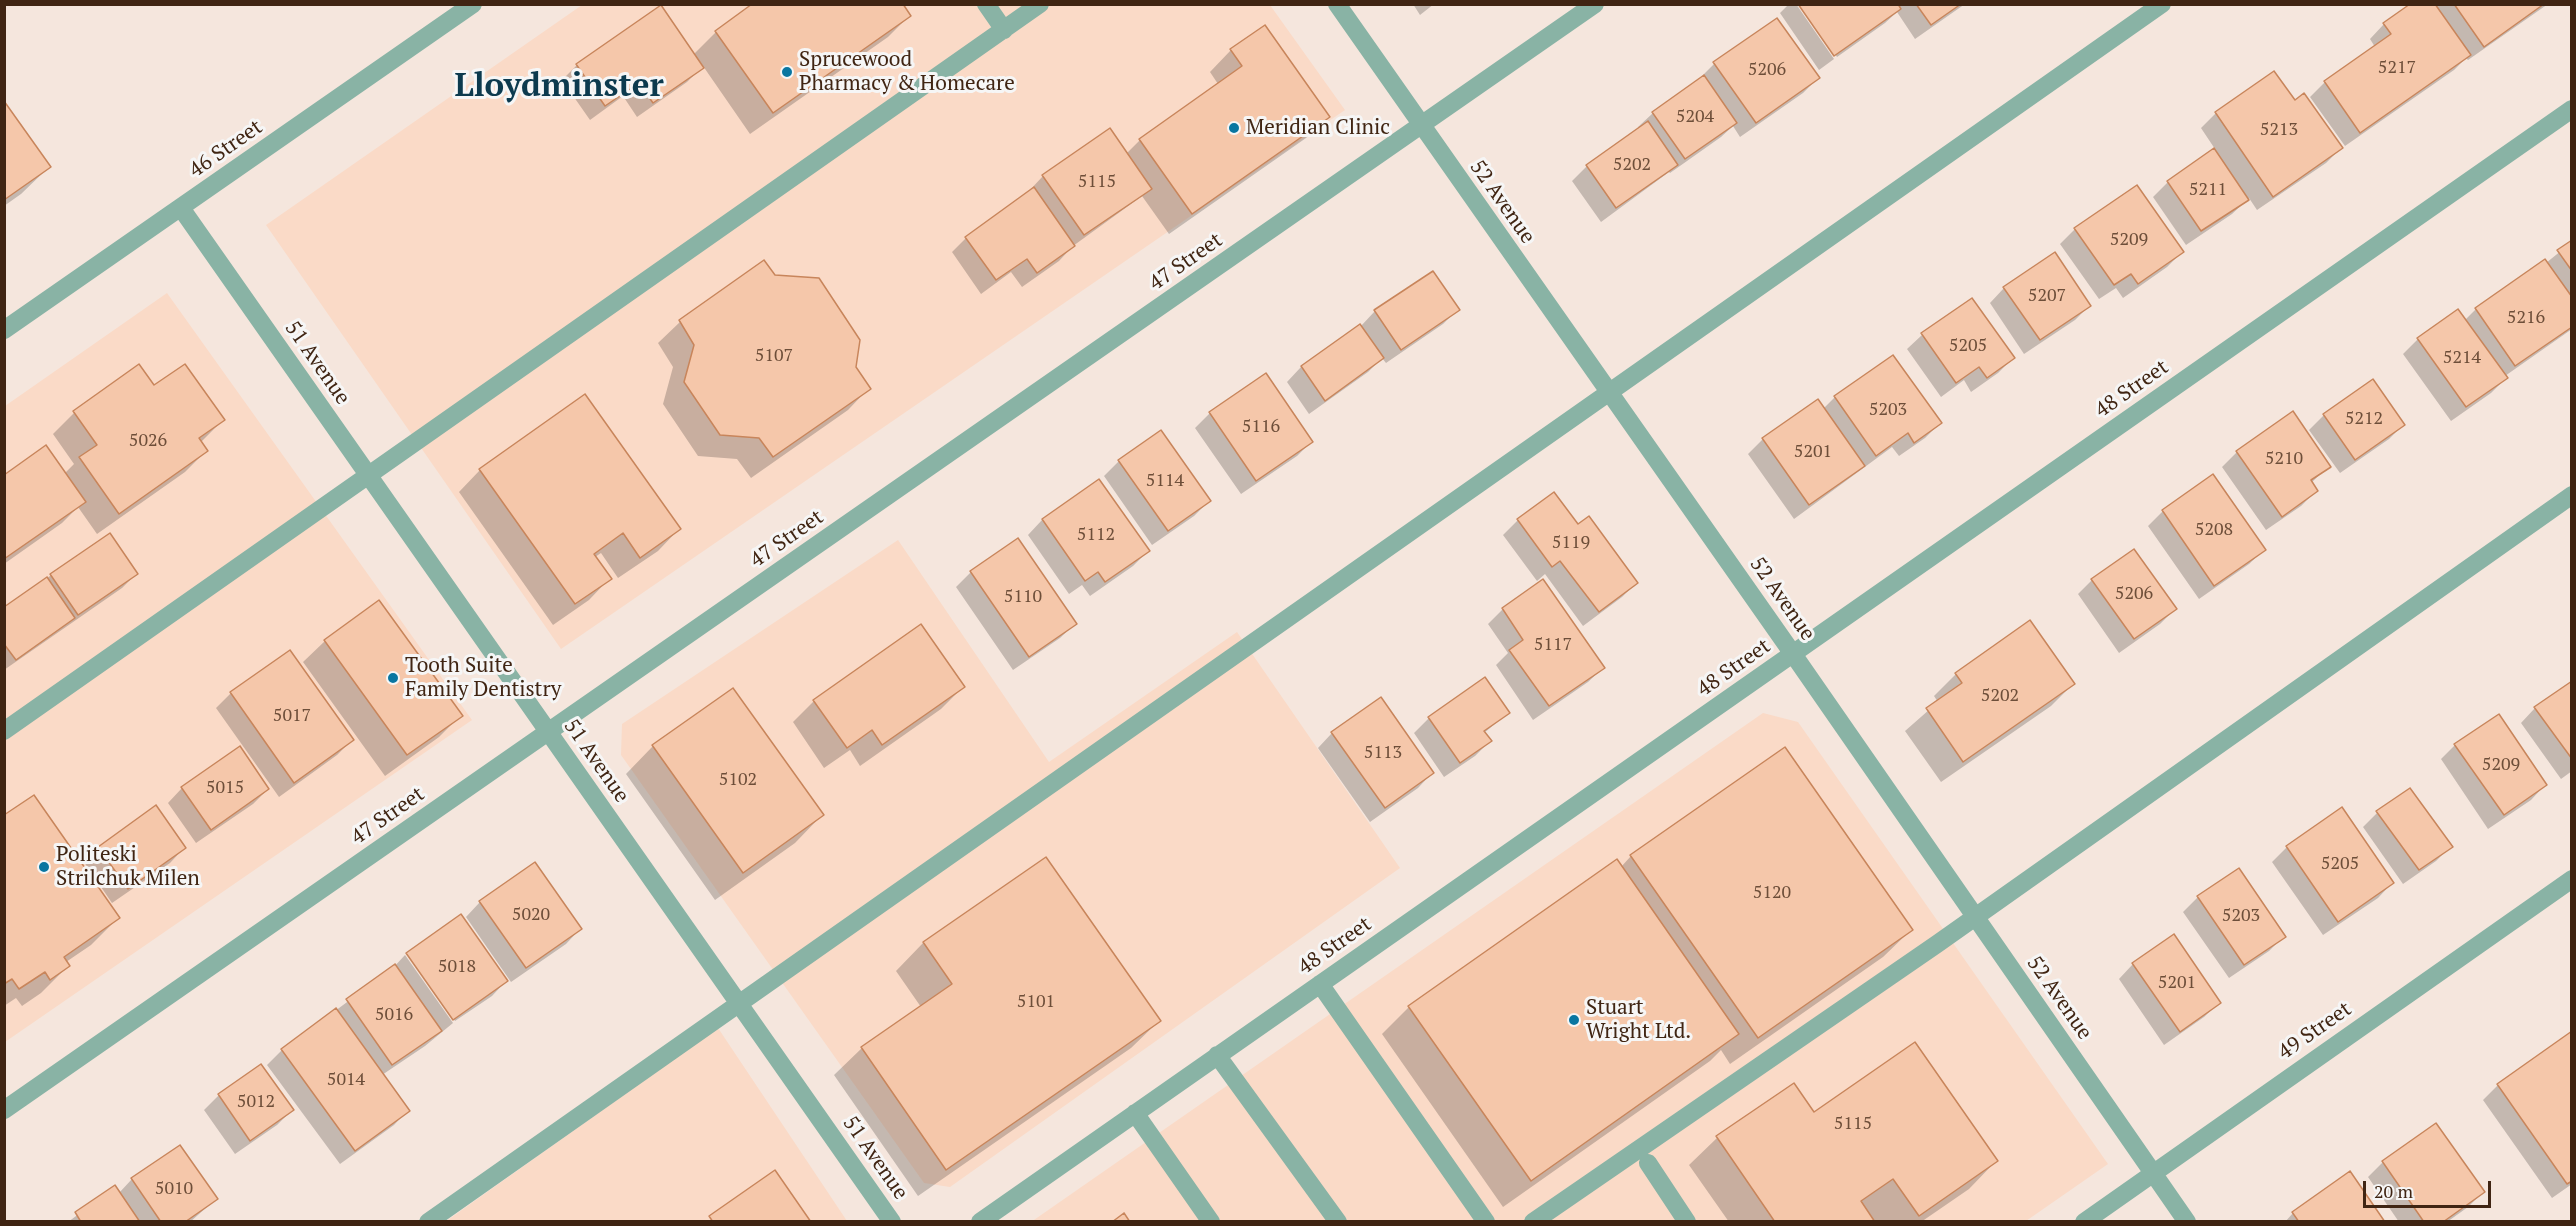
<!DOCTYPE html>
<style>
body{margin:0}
#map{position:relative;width:2576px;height:1226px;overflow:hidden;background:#f5e6dd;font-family:"PT Serif",serif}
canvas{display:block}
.frame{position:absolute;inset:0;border:6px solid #402513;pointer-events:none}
.scale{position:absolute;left:2363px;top:1181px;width:128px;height:27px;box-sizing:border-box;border:3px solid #402513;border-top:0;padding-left:8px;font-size:18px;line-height:21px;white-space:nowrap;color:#402513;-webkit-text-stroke:4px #f6f6f6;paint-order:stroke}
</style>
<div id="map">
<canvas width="2576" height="1226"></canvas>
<div class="frame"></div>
<div class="scale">20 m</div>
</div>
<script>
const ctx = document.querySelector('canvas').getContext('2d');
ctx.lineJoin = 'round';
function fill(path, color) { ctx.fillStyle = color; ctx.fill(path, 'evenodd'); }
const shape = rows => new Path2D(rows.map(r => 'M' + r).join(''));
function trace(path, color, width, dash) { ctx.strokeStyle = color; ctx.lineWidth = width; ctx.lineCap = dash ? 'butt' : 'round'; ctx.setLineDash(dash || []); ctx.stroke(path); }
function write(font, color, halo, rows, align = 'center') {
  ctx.font = font + ' "PT Serif",serif'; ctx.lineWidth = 6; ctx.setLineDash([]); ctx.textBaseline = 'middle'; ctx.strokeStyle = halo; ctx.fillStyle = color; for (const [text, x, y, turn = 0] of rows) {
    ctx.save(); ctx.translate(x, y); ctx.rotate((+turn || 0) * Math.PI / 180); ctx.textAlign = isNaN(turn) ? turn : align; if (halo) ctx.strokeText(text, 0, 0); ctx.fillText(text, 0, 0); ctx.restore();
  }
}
fill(shape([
 [582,5,1270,5,1345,110,561,649,266,225],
 [167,293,472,720,5,1042,5,406],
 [898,540,1049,762,1237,632,1400,868,950,1187,924,1183,621,755,622,724],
 [1763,713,1798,722,2108,1164,2026,1221,1031,1222],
 [718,1028,847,1221,445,1222]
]), '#fadac7');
fill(shape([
 [755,4,909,16,888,37,750,134,703,66,687,82,637,117,623,96,590,120,562,80,577,65,693,55,716,32],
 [1413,4,1434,4,1420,15],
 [1789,4,1796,4,1834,59,1819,70,1780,13],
 [1800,4,1965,4,1915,39,1897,12,1885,23,1837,57],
 [2412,4,2548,4,2468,60,2466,58,2454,70,2345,146,2310,97,2325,82,2375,47,2370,39,2384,24],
 [1231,50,1328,117,1306,138,1169,234,1142,196,1073,246,1059,261,1022,287,1011,272,981,294,952,252,966,238,1030,192,1029,191,1043,176,1126,154,1140,140,1218,84,1210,72],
 [1714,64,1818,78,1803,93,1740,137,1733,126,1721,137,1670,173,1669,172,1601,222,1572,181,1587,166,1639,129,1638,127,1653,113,1700,78],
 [2274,73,2294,102,2341,148,2326,163,2257,210,2249,198,2232,214,2186,245,2153,197,2168,182,2215,149,2201,128,2216,113],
 [4,103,49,167,21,194,4,206],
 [2136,187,2182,252,2167,267,2123,298,2116,288,2099,299,2060,244,2075,229],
 [2572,242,2572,329,2505,376,2506,378,2491,393,2451,421,2403,354,2418,339,2465,320,2476,309,2545,261,2546,263],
 [763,262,855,367,869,388,848,410,751,478,737,459,698,456,663,404,673,367,658,343,680,322],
 [2004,288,2090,305,2075,320,2024,354,1990,303],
 [1458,309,1443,324,1386,363,1382,358,1368,372,1309,414,1287,382,1301,367,1361,326,1375,311],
 [1922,335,2013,358,1998,373,1971,392,1964,380,1941,397,1907,349],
 [1893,357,1940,423,1925,438,1899,456,1892,447,1794,519,1748,454,1763,439,1823,409,1835,397],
 [154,387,223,420,201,442,206,451,185,472,97,534,78,507,62,523,4,564,4,477,64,474,74,464,53,434,74,413],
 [1210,413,1311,442,1297,456,1241,494,1195,428],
 [2324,415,2403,425,2389,439,2340,473,2309,430],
 [2237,452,2329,466,2311,483,2316,491,2301,506,2266,530,2222,467],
 [1119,461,1209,501,1194,516,1152,545,1104,476],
 [480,470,679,529,658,551,618,578,601,553,595,557,610,578,589,600,553,625,459,492],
 [2212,477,2264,550,2249,564,2199,599,2148,526,2163,511],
 [1098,481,1148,551,1133,566,1090,596,1082,585,1069,594,1028,535,1042,520],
 [1554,494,1578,526,1636,583,1622,597,1583,626,1545,574,1537,581,1503,535,1518,520],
 [109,535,136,574,122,588,4,670,4,608],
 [1017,540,1075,624,1060,638,1013,670,956,587,971,572],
 [2092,580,2175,609,2160,624,2119,653,2078,594],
 [1543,581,1603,668,1588,682,1533,720,1496,665,1508,653,1488,624,1503,609],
 [2029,622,2073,684,2051,706,1941,782,1905,731,1938,702,1934,696,1956,674],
 [325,641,461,715,439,737,385,776,303,662],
 [290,652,352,740,337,755,279,797,216,708,231,693],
 [1485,679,1508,713,1484,733,1490,741,1475,756,1444,777,1414,733,1429,718],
 [2572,683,2572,771,2561,779,2521,723,2535,708],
 [963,687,941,709,860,766,850,750,824,768,793,722,814,701],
 [1332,733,1432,773,1418,788,1370,822,1318,748],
 [2455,745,2545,785,2531,800,2488,829,2441,759],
 [653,746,822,815,795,843,715,900,626,774],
 [182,788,268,789,253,804,196,843,168,803],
 [2377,813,2451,846,2436,861,2403,884,2363,827],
 [4,817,118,918,91,945,66,962,68,966,41,993,22,1006,16,998,4,1006],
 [2287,847,2392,883,2378,898,2323,935,2272,862],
 [99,848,184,848,170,863,112,903,84,862],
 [1631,856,1911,930,1883,957,1730,1064,1721,1050,1710,1061,1503,1207,1382,1034,1409,1007,1621,867],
 [1046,859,1159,1021,1131,1048,918,1196,834,1075,862,1048,921,1007,896,971,923,943],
 [2198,897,2284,936,2269,951,2229,978,2183,912],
 [480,902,580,929,566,944,511,982,466,917],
 [461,916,506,981,492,996,455,1021,409,955,406,955],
 [405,955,453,1023,425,1046,382,1075,408,1110,394,1125,340,1164,267,1065,282,1050,392,969],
 [2133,964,2219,1003,2204,1017,2164,1045,2119,979],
 [2572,1033,2572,1184,2552,1198,2483,1100,2498,1085],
 [261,1066,292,1110,277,1125,235,1154,204,1110,219,1095],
 [1793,1085,1814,1114,1996,1161,1969,1189,1921,1222,1729,1222,1689,1165,1717,1138],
 [179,1147,216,1199,190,1222,68,1222,115,1187,119,1193,132,1179],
 [2383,1162,2483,1192,2468,1207,2447,1222,2399,1222,2368,1177],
 [2293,1213,2384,1222,2285,1222]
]), '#0003');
const building = shape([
 [752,4,903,4,911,16,773,113,715,31,752,4],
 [1798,4,1898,4,1901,9,1834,56,1798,4],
 [1916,4,1961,4,1931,25,1916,4],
 [2410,4,2435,4,2471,55,2360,133,2324,81,2391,34,2383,23,2410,4],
 [2454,4,2544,4,2484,47,2454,4],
 [661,5,704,68,653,103,639,83,605,106,576,64,661,5],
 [1777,18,1820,78,1756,123,1713,62,1777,18],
 [1265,25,1330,117,1192,214,1139,139,1242,66,1230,49,1265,25],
 [2274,71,2295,100,2304,93,2343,148,2273,197,2215,112,2274,71],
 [1704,75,1737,123,1685,159,1652,112,1704,75],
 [4,101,51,167,4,200,4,101],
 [1648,121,1678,165,1616,208,1586,165,1648,121],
 [1110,128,1152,189,1084,235,1042,175,1110,128],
 [2214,148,2249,200,2201,231,2167,181,2214,148],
 [2137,185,2184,252,2138,284,2131,274,2114,285,2074,228,2137,185],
 [1034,187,1075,246,1037,273,1027,259,996,280,965,237,1034,187],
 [2572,240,2572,271,2557,250,2572,240],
 [2055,252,2091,306,2040,340,2003,287,2055,252],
 [2545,259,2572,297,2572,327,2515,366,2475,308,2545,259],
 [764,260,775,275,819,278,860,340,856,367,871,389,773,457,759,438,720,435,684,382,694,345,679,320,764,260],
 [1433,271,1460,310,1401,350,1374,310,1433,271],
 [1972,298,2015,358,1987,378,1979,367,1956,383,1921,333,1972,298],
 [2458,309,2508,378,2466,407,2417,338,2458,309],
 [1360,324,1384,358,1325,401,1301,366,1360,324],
 [1893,355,1942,423,1914,443,1908,433,1876,456,1834,396,1893,355],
 [139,364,154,385,185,364,225,420,199,438,208,451,119,514,79,457,97,445,73,411,139,364],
 [1266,373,1313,442,1256,481,1209,412,1266,373],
 [2373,379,2405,425,2355,460,2323,414,2373,379],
 [585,394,681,529,640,558,623,533,594,554,612,579,575,604,479,469,585,394],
 [1818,399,1865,466,1809,505,1762,438,1818,399],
 [2293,411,2331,467,2311,480,2318,491,2282,517,2236,451,2293,411],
 [1161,430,1211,501,1168,531,1118,460,1161,430],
 [46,445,86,502,4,559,4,475,46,445],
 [2213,474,2266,550,2214,586,2162,510,2213,474],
 [1099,479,1150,551,1105,582,1098,572,1085,581,1042,519,1099,479],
 [1554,492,1578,524,1589,516,1638,583,1599,612,1560,561,1552,567,1517,519,1554,492],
 [110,533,138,574,78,615,50,574,110,533],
 [1018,538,1077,624,1029,657,970,571,1018,538],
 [2134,549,2177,609,2134,639,2091,579,2134,549],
 [47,577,75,618,16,660,4,644,4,607,47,577],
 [1543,579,1605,668,1549,706,1509,650,1523,640,1502,608,1543,579],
 [379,600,463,716,407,755,324,640,379,600],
 [2030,620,2075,684,1963,762,1926,708,1962,683,1955,673,2030,620],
 [921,624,965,687,882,745,872,730,847,748,813,700,921,624],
 [290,650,354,740,294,783,230,692,290,650],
 [1485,677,1510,713,1484,731,1492,741,1460,763,1428,717,1485,677],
 [2572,681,2572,759,2534,707,2572,681],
 [733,688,824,815,743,873,652,745,733,688],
 [1381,697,1434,773,1385,808,1331,732,1381,697],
 [2499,714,2547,785,2504,815,2454,744,2499,714],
 [240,746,269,789,211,830,181,787,240,746],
 [1785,747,1913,930,1758,1038,1630,855,1785,747],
 [2410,788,2453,847,2419,870,2376,811,2410,788],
 [34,795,120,918,64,957,70,966,50,980,45,972,19,989,12,979,4,984,4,815,34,795],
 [156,805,186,848,128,889,98,847,156,805],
 [2342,807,2394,883,2338,922,2286,846,2342,807],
 [1046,857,1161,1021,946,1170,861,1047,952,984,923,942,1046,857],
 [1617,859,1739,1034,1531,1181,1408,1006,1617,859],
 [535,862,582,929,526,968,479,901,535,862],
 [2239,868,2286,937,2244,965,2197,896,2239,868],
 [461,914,508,981,453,1020,406,953,461,914],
 [2174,934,2221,1003,2180,1032,2132,963,2174,934],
 [395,964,442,1031,392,1065,346,999,395,964],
 [336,1008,410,1111,355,1151,281,1049,336,1008],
 [2572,1031,2572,1181,2567,1184,2497,1084,2572,1031],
 [1915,1042,1998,1161,1919,1216,1893,1179,1861,1201,1875,1222,1775,1222,1716,1136,1794,1083,1814,1112,1915,1042],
 [261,1064,294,1110,250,1141,218,1094,261,1064],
 [2436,1123,2485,1192,2443,1222,2424,1222,2382,1161,2436,1123],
 [180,1145,218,1199,185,1222,161,1222,131,1178,180,1145],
 [775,1170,811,1222,713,1222,709,1216,775,1170],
 [2350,1171,2385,1222,2299,1222,2292,1212,2350,1171],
 [115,1185,140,1222,81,1222,75,1212,115,1185],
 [1124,1213,1130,1222,1112,1222,1124,1213]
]);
fill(building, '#f5c7aa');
trace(building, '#c8855b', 1.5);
trace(shape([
 [986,4,1004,30],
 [1337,4,1793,654,2187,1222],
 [181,208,892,1222],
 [4,330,473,4],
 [4,731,1040,4],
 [1320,984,1486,1222],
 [1217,1055,1338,1222],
 [4,1110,1595,4],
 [1135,1113,1211,1222],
 [1648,1163,1687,1222],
 [428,1222,2162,4],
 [980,1222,2572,109],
 [1533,1222,1937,944,2572,495],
 [2084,1222,2572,879]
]), '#89b3a5', 18);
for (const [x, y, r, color] of [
 [787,72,6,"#0976a1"],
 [1234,128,6,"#0976a1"],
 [393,678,6,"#0976a1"],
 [44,867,6,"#0976a1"],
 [1574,1020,6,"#0976a1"]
]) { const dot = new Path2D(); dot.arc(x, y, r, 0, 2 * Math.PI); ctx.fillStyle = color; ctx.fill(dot); trace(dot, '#f6f6f6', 2); }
write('18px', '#6d4e39', null, [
 ["5217",2397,68],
 ["5206",1767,70],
 ["5204",1695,117],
 ["5213",2279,130],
 ["5202",1632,165],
 ["5115",1097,182],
 ["5211",2208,190],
 ["5209",2129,240],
 ["5207",2047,296],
 ["5216",2526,318],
 ["5205",1968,346],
 ["5107",774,356],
 ["5214",2462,358],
 ["5203",1888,410],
 ["5212",2364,419],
 ["5116",1261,427],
 ["5026",148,441],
 ["5201",1813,452],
 ["5210",2284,459],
 ["5114",1165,481],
 ["5208",2214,530],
 ["5112",1096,535],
 ["5119",1571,543],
 ["5206",2134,594],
 ["5110",1023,597],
 ["5117",1553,645],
 ["5202",2000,696],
 ["5017",292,716],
 ["5113",1383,753],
 ["5209",2501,765],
 ["5102",738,780],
 ["5015",225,788],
 ["5205",2340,864],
 ["5120",1772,893],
 ["5020",531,915],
 ["5203",2241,916],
 ["5018",457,967],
 ["5201",2177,983],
 ["5101",1036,1002],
 ["5016",394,1015],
 ["5014",346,1080],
 ["5012",256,1102],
 ["5115",1853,1124],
 ["5010",174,1189]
]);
write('21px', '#402513', '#f6f6f6', [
 ["Sprucewood",799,60],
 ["Pharmacy & Homecare",799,84],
 ["Meridian Clinic",1246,128],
 ["Tooth Suite",405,666],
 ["Family Dentistry",405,690],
 ["Politeski",56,855],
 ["Strilchuk Milen",56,879],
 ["Stuart",1586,1008],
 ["Wright Ltd.",1586,1032]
], 'left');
write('21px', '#402513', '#f6f6f6', [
 ["46 Street",226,149,-35],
 ["52 Avenue",1502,202,55],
 ["47 Street",1186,262,-35],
 ["51 Avenue",317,363,55],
 ["48 Street",2132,389,-35],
 ["47 Street",787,539,-35],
 ["52 Avenue",1782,599,55],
 ["48 Street",1734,668,-35],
 ["51 Avenue",596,761,55],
 ["47 Street",388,816,-35],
 ["48 Street",1335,946,-35],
 ["52 Avenue",2059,998,55],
 ["49 Street",2315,1031,-35],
 ["51 Avenue",875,1158,55]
]);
write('bold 33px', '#0c3a4e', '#f6f6f6', [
 ["Lloydminster",559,87]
]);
</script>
